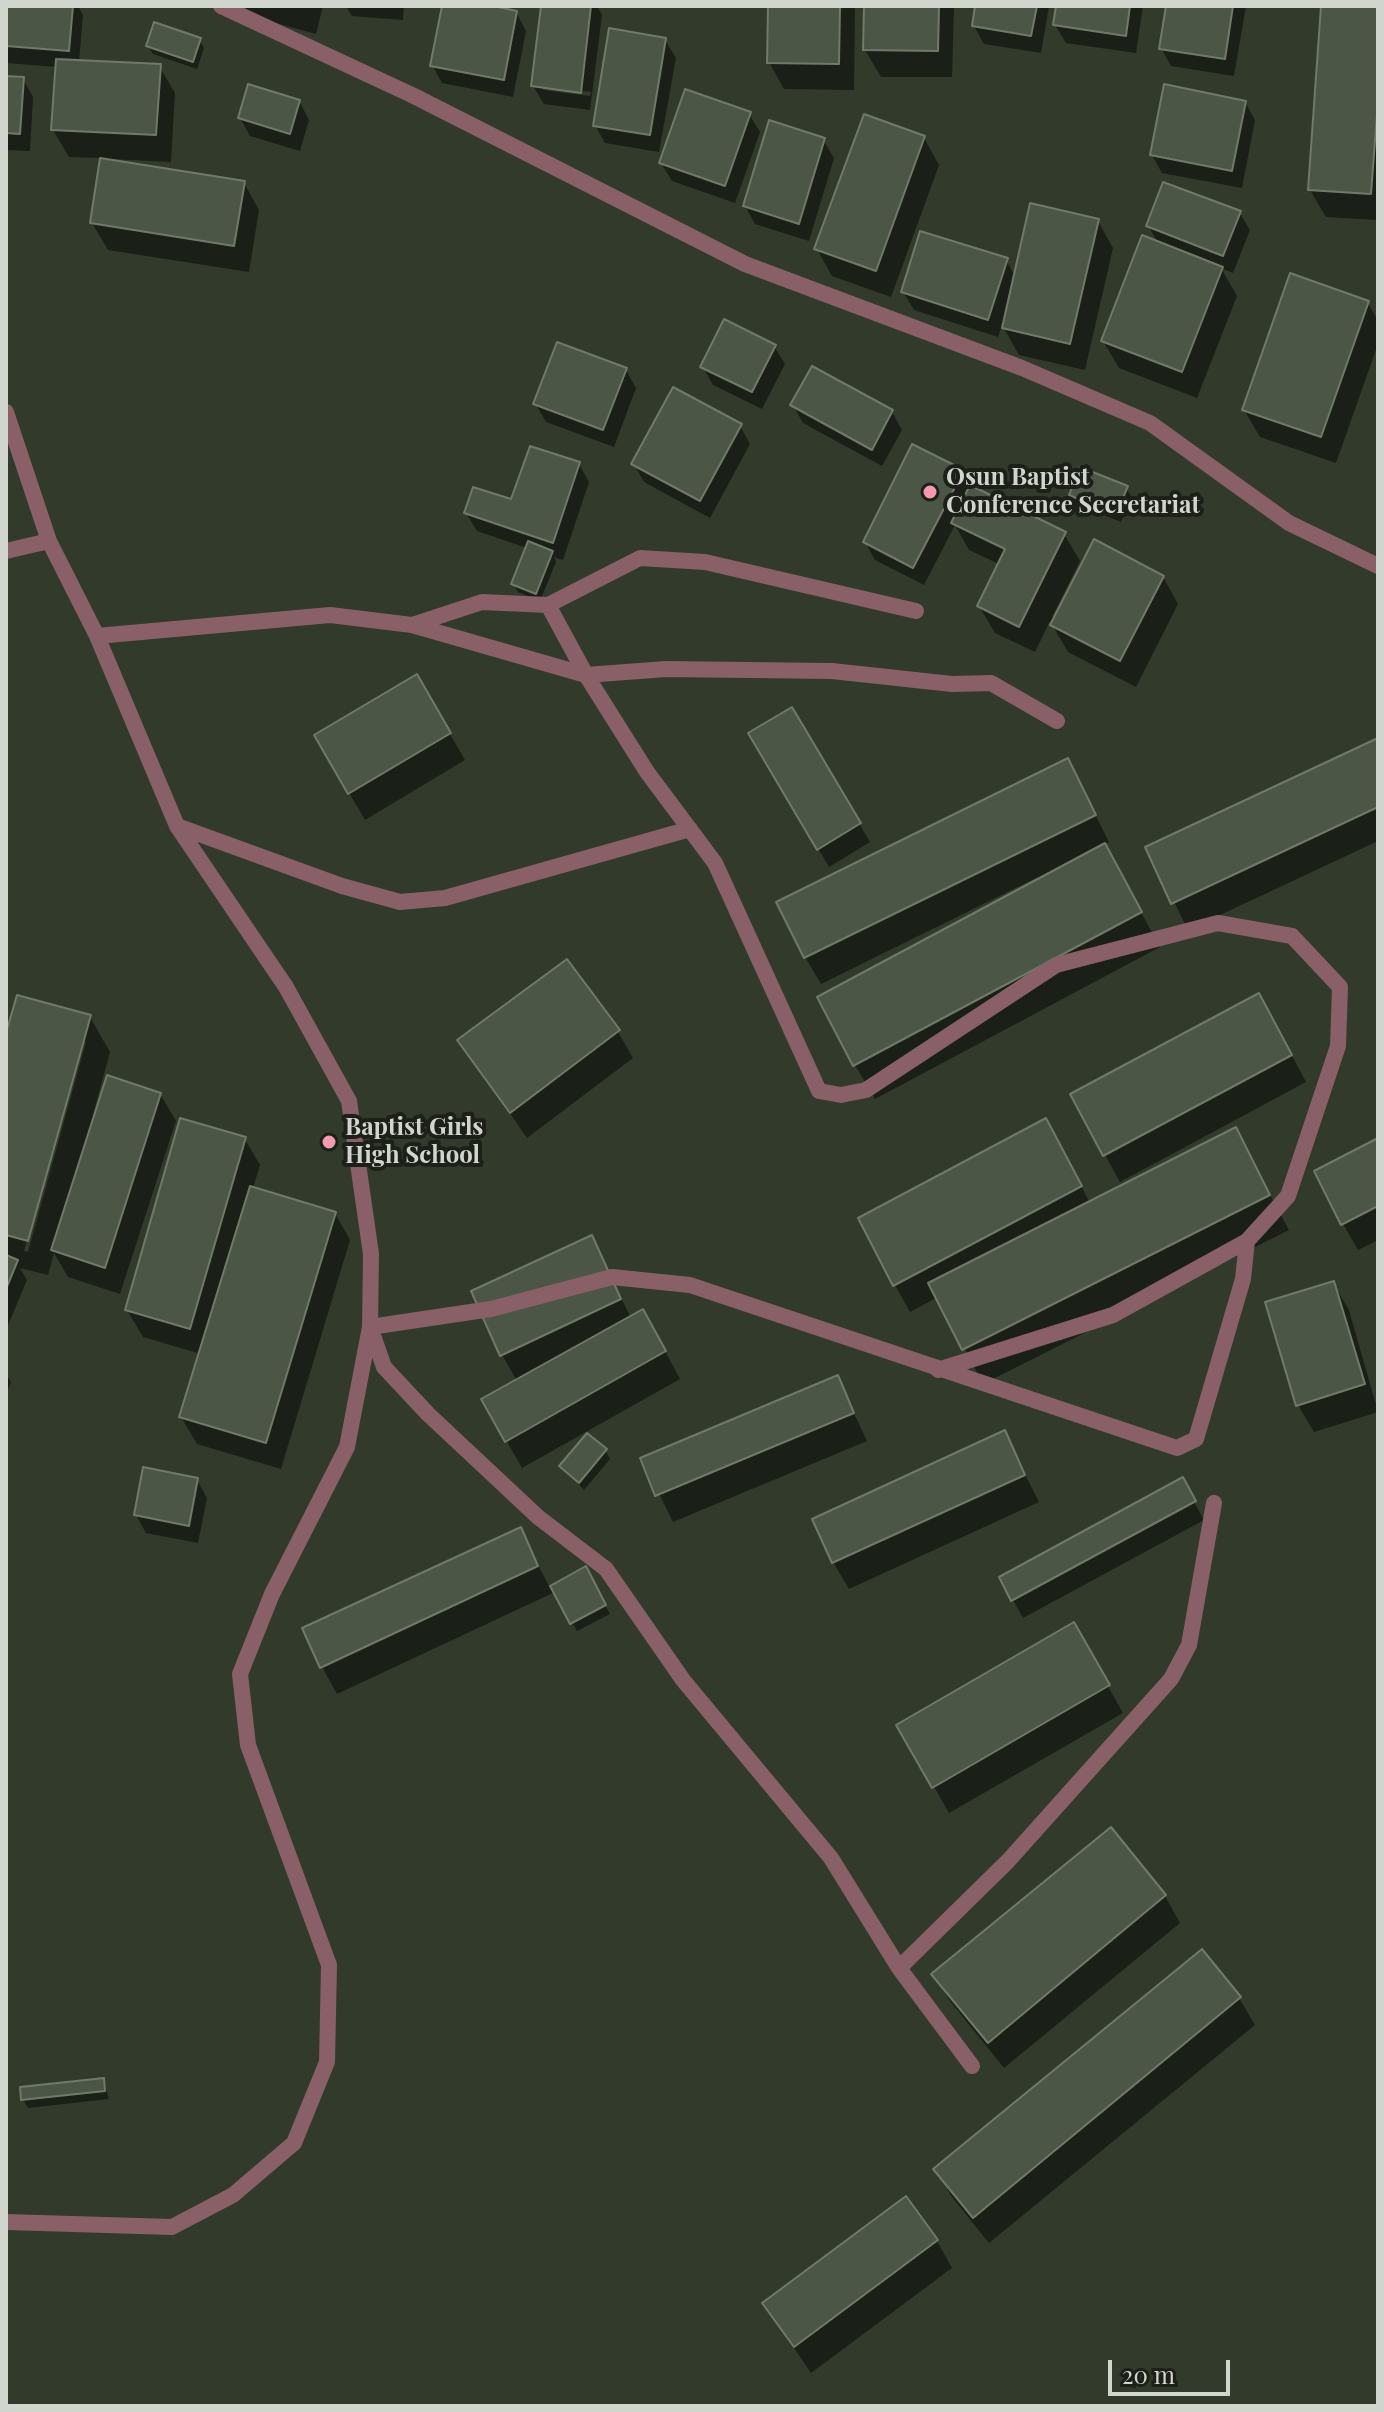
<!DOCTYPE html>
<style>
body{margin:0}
#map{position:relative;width:1384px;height:2412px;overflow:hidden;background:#323a2c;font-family:"Playfair Display",serif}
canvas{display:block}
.frame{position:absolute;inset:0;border:8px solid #d0d5cd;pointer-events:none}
.scale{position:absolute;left:1108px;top:2360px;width:122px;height:36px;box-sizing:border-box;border:4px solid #d0d5cd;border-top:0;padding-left:10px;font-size:24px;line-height:28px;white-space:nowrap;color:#d0d5cd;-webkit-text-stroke:6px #1c2019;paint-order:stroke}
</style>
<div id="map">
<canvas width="1384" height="2412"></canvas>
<div class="frame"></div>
<div class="scale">20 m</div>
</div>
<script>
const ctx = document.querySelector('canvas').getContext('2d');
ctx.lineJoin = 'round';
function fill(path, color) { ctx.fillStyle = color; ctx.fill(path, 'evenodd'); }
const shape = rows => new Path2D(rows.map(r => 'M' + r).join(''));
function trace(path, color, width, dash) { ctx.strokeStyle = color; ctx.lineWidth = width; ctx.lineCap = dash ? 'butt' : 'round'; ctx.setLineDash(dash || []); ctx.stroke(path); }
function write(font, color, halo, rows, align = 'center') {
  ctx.font = font + ' "Playfair Display",serif'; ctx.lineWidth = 8; ctx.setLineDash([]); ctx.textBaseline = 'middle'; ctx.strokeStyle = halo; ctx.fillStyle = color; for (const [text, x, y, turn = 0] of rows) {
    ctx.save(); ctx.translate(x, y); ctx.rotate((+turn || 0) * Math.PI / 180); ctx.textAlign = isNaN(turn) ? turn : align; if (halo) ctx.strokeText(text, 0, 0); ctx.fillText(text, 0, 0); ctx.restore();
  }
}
fill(shape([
 [6,6,78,6,83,15,79,62,159,66,175,93,171,162,110,159,110,162,244,183,259,210,249,272,108,250,92,223,102,158,69,157,53,130,57,67,6,63],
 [241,6,323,6,316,34,246,15],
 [346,6,404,6,403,20,352,16],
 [444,6,483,6,516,12,526,31,513,97,442,83,432,65],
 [543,6,597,6,602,15,590,110,544,104,533,86],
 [543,86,591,92,590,96,543,90],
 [770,6,855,6,854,90,784,89,769,62],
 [866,6,954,6,952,77,881,77,865,50],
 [977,6,1049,6,1041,53,984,44,974,26],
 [1058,6,1143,6,1136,53,1066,43,1055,25],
 [1168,6,1246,6,1234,76,1171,66,1161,48],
 [1323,6,1378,6,1378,220,1326,217,1310,190],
 [199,40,204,48,197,69,153,54,148,46],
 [665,40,676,58,659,152,605,143,595,125],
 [6,78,23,79,33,97,30,151,6,150],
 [299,101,309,120,300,151,250,136,240,118],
 [1245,102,1255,120,1242,188,1162,173,1152,155],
 [749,114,760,132,735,203,672,181,661,163],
 [924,138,939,165,891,297,832,276,817,249],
 [823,140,834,158,809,241,755,224,745,206],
 [1239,212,1250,230,1233,273,1221,268,1237,296,1197,398,1119,368,1103,341,1159,244,1148,226],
 [1098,221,1113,248,1085,370,1019,355,1002,325,998,337,914,310,903,292,1006,260,1015,276],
 [1368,303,1378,321,1378,344,1336,463,1260,437,1244,410],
 [774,346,785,364,762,409,713,385,703,367],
 [626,370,636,388,614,447,546,422,535,403],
 [793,405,892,412,902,430,882,466,803,423],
 [740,426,750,444,710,518,644,482,634,464],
 [579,464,589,482,563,560,554,557,556,562,540,601,518,592,513,583,527,548,477,531,466,513,512,502],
 [962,472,972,488,1064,534,1080,561,1052,617,1056,619,1163,577,1178,604,1136,687,1068,652,1050,621,1035,652,995,633,979,606,999,564,969,550,955,525,924,585,875,560,865,542],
 [1126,488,1131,496,1121,522,1076,504,1071,495],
 [417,677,465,760,365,820,316,736],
 [792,709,870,842,829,867,751,734],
 [1378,740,1378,841,1188,930,1147,848],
 [1068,761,1109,842,1104,845,1160,947,875,1099,855,1065,1039,881,1038,877,821,984,805,957],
 [90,1017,110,1052,94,1111,160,1094,176,1121,120,1294,68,1277,54,1253,48,1275,20,1268,27,1280,6,1330,6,1041],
 [82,1042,86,1042,28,1252,24,1251],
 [1274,1022,1306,1082,1120,1182,1105,1155],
 [618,1032,633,1058,527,1138,460,1040],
 [1235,1129,1289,1230,983,1384,938,1297,910,1312,895,1285,1061,1147,1090,1203],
 [244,1138,260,1165,253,1188,335,1213,350,1240,281,1469,197,1444,181,1417,201,1354,143,1337,127,1310],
 [1378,1141,1378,1240,1358,1250,1343,1224],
 [591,1237,631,1318,658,1338,680,1379,522,1468,483,1400,517,1381,502,1355],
 [1333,1283,1349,1310,1378,1412,1314,1432,1298,1405],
 [6,1374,11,1382,6,1395],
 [837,1378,867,1441,673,1522,642,1459],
 [1004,1433,1039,1502,849,1589,833,1562],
 [605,1450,610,1459,584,1490,562,1466],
 [197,1480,207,1498,198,1543,146,1533,136,1515],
 [1182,1480,1204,1520,1023,1618,1001,1578],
 [520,1530,550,1588,585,1569,610,1614,577,1631,555,1592,337,1694,322,1667],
 [1074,1625,1123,1713,949,1813,899,1726],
 [1111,1830,1165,1896,1180,1923,1004,2068,950,2001,934,1974],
 [1239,1998,1255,2025,989,2243,952,2197,936,2170],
 [103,2080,109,2099,28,2108,23,2099],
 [937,2241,952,2268,811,2373,764,2304]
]), '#0007');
const building = shape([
 [6,6,73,6,69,51,6,46,6,6],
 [442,6,493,6,517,11,504,80,430,66,442,6],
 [541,6,591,6,581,93,531,86,541,6],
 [768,6,840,6,839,64,767,63,768,6],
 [864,6,939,6,938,51,863,50,864,6],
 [975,6,1037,6,1031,36,972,26,975,6],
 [1056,6,1130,6,1126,36,1053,25,1056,6],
 [1166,6,1233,6,1225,59,1159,49,1166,6],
 [1321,6,1378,6,1378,101,1371,194,1308,190,1321,6],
 [154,22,201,38,193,62,146,46,154,22],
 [609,28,666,38,650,135,593,126,609,28],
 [56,59,161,64,156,135,51,130,56,59],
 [6,76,24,77,20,134,6,133,6,76],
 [248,84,300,100,290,134,238,118,248,84],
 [1164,84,1246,101,1232,171,1150,155,1164,84],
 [685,89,751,112,725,186,659,163,685,89],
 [864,114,925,136,876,271,814,249,864,114],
 [769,120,825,138,799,224,743,206,769,120],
 [100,158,245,181,234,246,90,223,100,158],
 [1163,182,1241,211,1223,256,1146,226,1163,182],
 [1030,203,1099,219,1070,344,1002,328,1030,203],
 [920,231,1008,258,988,320,901,292,920,231],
 [1142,235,1223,267,1182,372,1101,341,1142,235],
 [1290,273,1369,301,1321,437,1242,410,1290,273],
 [724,319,776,345,752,392,700,367,724,319],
 [557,342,627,368,603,430,533,404,557,342],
 [812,366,893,410,872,450,790,405,812,366],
 [673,387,742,424,700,501,631,464,673,387],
 [912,444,964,470,913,568,863,542,912,444],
 [530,446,580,462,553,543,464,513,473,487,511,499,530,446],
 [1080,467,1128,486,1116,515,1069,495,1080,467],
 [970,485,1066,532,1019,627,977,606,1005,549,951,523,970,485],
 [1094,539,1164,576,1120,661,1050,625,1094,539],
 [528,541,553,551,536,594,511,584,528,541],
 [417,674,451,733,348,794,314,735,417,674],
 [792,707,861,823,817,850,748,733,792,707],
 [1378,738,1378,807,1171,904,1145,847,1378,738],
 [1068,758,1096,815,804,958,776,902,1068,758],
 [1105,843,1142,912,853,1066,817,997,1105,843],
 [567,959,620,1030,510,1113,457,1040,567,959],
 [1259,993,1292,1055,1103,1156,1070,1094,1259,993],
 [17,995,91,1015,28,1241,6,1235,6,1033,17,995],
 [107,1075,161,1093,105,1268,51,1250,107,1075],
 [180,1118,246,1137,190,1329,125,1310,180,1118],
 [1046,1118,1082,1186,893,1286,858,1218,1046,1118],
 [1236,1127,1270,1195,962,1350,928,1283,1236,1127],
 [1378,1138,1378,1206,1341,1225,1314,1171,1378,1138],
 [250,1186,336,1212,266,1443,179,1417,250,1186],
 [592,1235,621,1299,500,1356,471,1291,592,1235],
 [6,1255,18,1260,6,1289,6,1255],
 [1334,1281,1365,1384,1296,1406,1265,1302,1334,1281],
 [643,1309,666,1351,505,1442,481,1399,643,1309],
 [838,1375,854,1413,655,1496,640,1458,838,1375],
 [1005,1430,1025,1475,832,1563,812,1519,1005,1430],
 [587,1433,607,1449,579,1483,559,1466,587,1433],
 [143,1467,198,1478,189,1526,134,1515,143,1467],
 [1183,1477,1196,1501,1011,1601,999,1577,1183,1477],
 [521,1527,538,1566,320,1668,302,1628,521,1527],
 [586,1566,606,1605,570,1624,550,1586,586,1566],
 [1074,1622,1110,1685,932,1788,896,1725,1074,1622],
 [1111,1827,1166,1895,988,2043,931,1974,1111,1827],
 [1202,1949,1241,1997,973,2218,933,2169,1202,1949],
 [104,2078,105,2091,21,2100,20,2087,104,2078],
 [906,2196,938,2240,794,2347,762,2303,906,2196]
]);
fill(building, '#4c5646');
trace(building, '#707a69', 2);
trace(shape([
 [221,6,414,96,745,264,1022,368,1150,423,1289,523,1378,566],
 [6,412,49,541,97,636,177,826,286,987,349,1101,371,1254,370,1327,384,1367,428,1414,538,1517,606,1569,683,1680,831,1858,899,1968,972,2066],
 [6,551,49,541],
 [548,605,586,675,666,669,832,671,952,684,991,683,1057,721],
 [412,625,482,602,548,605,640,558,705,562,916,611],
 [97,636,330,615,412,625,586,675,647,772,715,863,819,1091,841,1095,866,1090,1056,965,1218,923,1292,936,1340,987,1338,1046,1288,1196,1247,1241,1113,1315,938,1370],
 [177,826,342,886,400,902,445,898,690,829],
 [899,1968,1008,1861,1171,1679,1189,1645,1214,1503],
 [6,2222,172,2227,233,2195,294,2143,327,2062,329,1965,248,1745,240,1674,272,1594,347,1447,370,1327,491,1309,612,1277,690,1285,1177,1448,1196,1439,1243,1279,1247,1241]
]), '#895f68', 16);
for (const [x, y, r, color] of [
 [930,492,8,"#f29aae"],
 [329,1142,8,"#f29aae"]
]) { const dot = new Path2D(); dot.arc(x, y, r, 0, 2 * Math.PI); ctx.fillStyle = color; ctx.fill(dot); trace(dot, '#1c2019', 3); }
write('bold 24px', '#d0d5cd', '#1c2019', [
 ["Osun Baptist",946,478],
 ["Conference Secretariat",946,506],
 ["Baptist Girls",345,1128],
 ["High School",345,1156]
], 'left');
</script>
